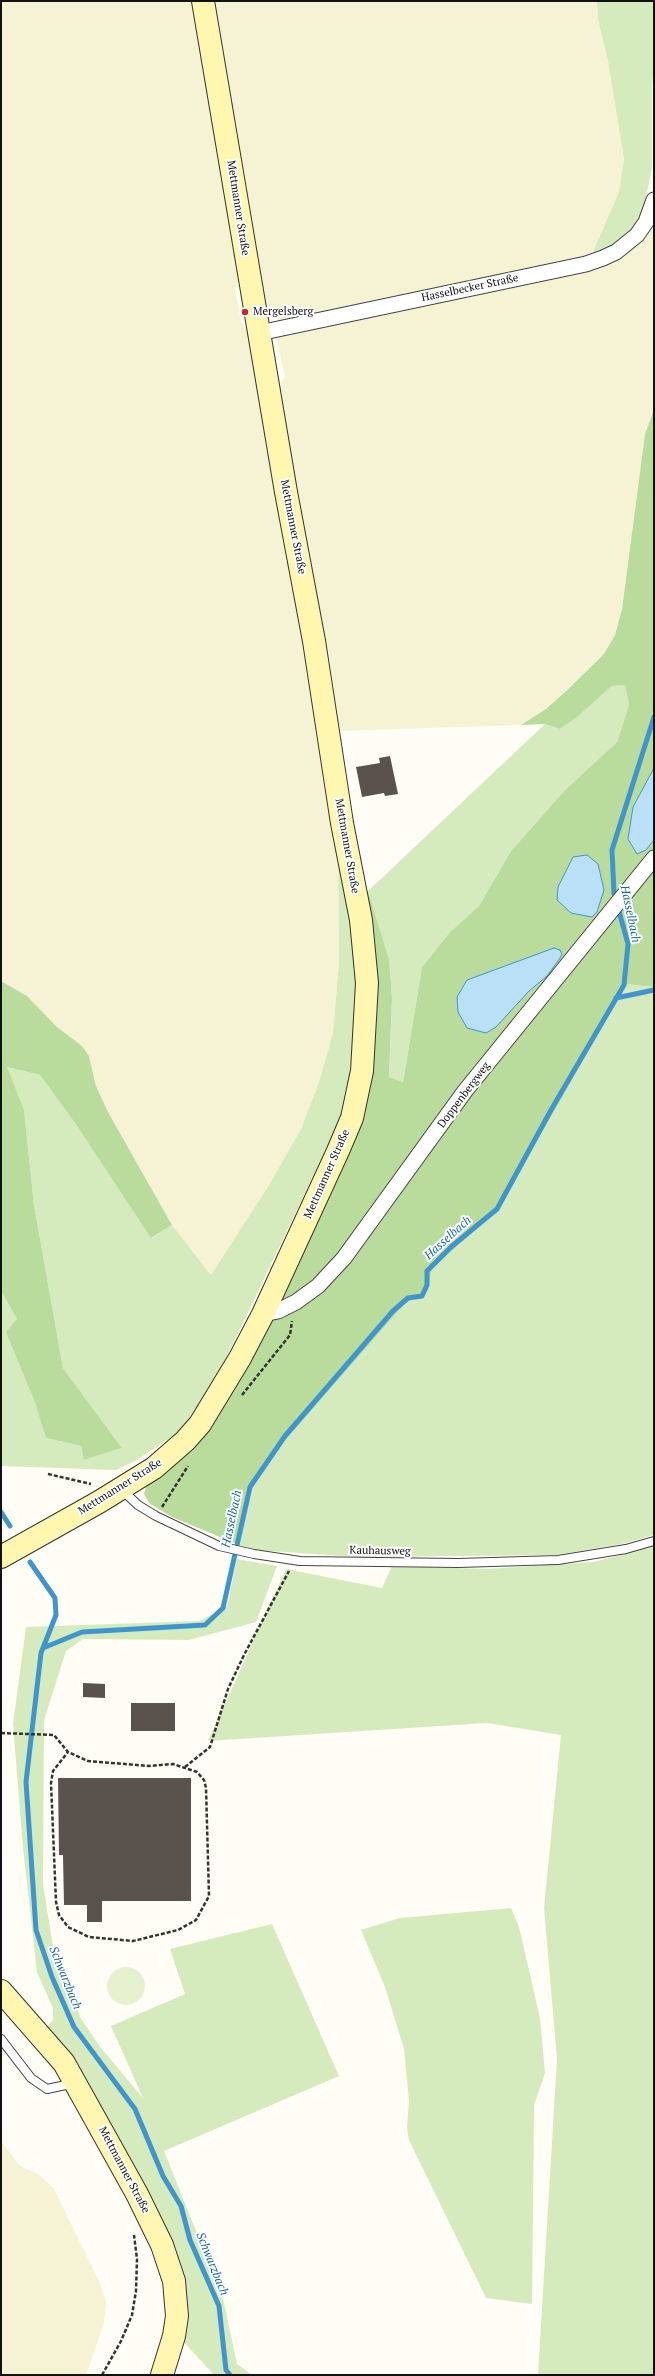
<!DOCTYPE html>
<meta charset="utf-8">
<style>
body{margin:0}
#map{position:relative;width:655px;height:2376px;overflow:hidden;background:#fffdf5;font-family:"PT Serif",serif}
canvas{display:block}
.frame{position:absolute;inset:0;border:2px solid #111;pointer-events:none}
</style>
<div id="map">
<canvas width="655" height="2376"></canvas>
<div class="frame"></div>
</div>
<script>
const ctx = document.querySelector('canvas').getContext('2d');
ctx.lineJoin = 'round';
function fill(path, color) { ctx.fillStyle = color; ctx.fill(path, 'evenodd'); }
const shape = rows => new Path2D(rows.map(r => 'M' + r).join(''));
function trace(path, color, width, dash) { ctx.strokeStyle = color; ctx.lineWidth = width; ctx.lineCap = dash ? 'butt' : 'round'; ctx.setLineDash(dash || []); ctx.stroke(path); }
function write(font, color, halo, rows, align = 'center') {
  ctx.font = font + ' "PT Serif",serif'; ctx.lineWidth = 4; ctx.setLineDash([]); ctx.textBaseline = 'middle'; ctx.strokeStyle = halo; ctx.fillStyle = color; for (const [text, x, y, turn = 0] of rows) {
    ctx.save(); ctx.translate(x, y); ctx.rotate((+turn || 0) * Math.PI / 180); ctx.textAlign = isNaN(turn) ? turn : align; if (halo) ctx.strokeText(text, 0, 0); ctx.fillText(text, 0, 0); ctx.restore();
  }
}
fill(shape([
 [1,1,194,1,241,272,235,288,241,322,250,332,306,637,338,846,339,962,333,1033,319,1082,301,1129,269,1185,211,1275,172,1225,108,1112,96,1086,89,1056,82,1046,57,1027,27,996,1,981],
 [211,1,597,1,598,20,608,61,624,159,619,192,594,249,593,257,281,322,263,306],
 [650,226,654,231,654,409,645,434,622,609,615,635,604,654,546,709,521,725,337,731,276,391,285,376,275,333,585,270],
 [1,2141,20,2166,38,2174,54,2189,100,2283,106,2303,104,2323,86,2375,1,2375]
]), '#f6f3d4');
fill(shape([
 [597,1,654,1,654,62,652,87,652,168,643,211,627,236,593,257,594,249,619,192,624,159,608,61,598,20],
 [625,685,629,705,617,742,565,790,511,851,479,906,450,932,422,967,403,1082,389,1077,392,997,389,959,368,891,545,724,560,729,576,718,612,686],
 [338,846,351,918,355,970,356,1029,347,1105,232,1346,204,1400,181,1431,135,1461,116,1470,1,1466,1,1291,17,1319,46,1438,81,1446,84,1460,122,1448,63,1368,34,1205,24,1110,6,1067,40,1075,77,1126,152,1238,172,1225,211,1275,269,1185,301,1129,319,1082,333,1033,339,962],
 [627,984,654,987,654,1535,622,1544,556,1555,357,1557,256,1550,239,1545,244,1514,252,1488,284,1442,409,1299,428,1291,432,1269,498,1210],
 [654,1547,654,2375,538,2375,557,2059,544,1908,561,1735,487,1723,208,1741,286,1569,382,1588,392,1566,488,1569,593,1562],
 [237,1559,277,1566,256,1622,189,1640,83,1639,66,1651,44,1720,43,1885,53,1946,65,1972,80,2017,100,2047,143,2098,111,2026,185,1994,170,1949,272,1924,339,2076,164,2151,223,2298,237,2364,252,2375,214,2375,182,2340,183,2303,43,2031,53,2020,53,2008,37,1972,23,1848,13,1724,26,1627,200,1621,227,1606],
 [511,1908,519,1927,540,2018,545,2073,534,2105,532,2304,486,2298,409,2140,407,2128,409,2101,404,2049,385,1987,361,1930,400,1918]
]), '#d5ebbd');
fill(shape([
 [654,409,654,768,633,807,646,850,654,840,654,987,627,984,498,1210,432,1269,428,1291,409,1299,284,1442,252,1488,244,1514,239,1545,172,1517,149,1503,144,1494,146,1487,178,1461,359,1128,371,1087,375,1021,364,891,368,891,389,959,392,997,389,1077,403,1082,422,967,450,932,479,906,511,851,565,790,617,742,629,705,625,685,612,686,576,718,560,729,545,724,521,725,546,709,566,691,604,654,615,635,622,609,645,434],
 [1,981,27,996,57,1027,82,1046,89,1056,96,1086,108,1112,172,1225,151,1238,77,1126,40,1075,7,1067,24,1110,34,1205,63,1368,122,1448,84,1460,81,1446,46,1438,35,1402,6,1332,17,1319,1,1291]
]), '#b9dc9c');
fill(shape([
 '107 1986a19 19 0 1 1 38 0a19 19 0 1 1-38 0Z'
]), '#e6f2cf');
const water = shape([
 [654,768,654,840,646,850,637,854,628,839,633,807,654,768],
 [587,855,598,864,604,890,597,912,592,917,571,913,557,900,558,887,573,857,587,855],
 [554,948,560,950,562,954,560,958,547,976,529,991,496,1027,486,1033,467,1028,458,1012,457,997,467,980,554,948]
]);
fill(water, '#b9e0f7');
trace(water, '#3f96cf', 1);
trace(shape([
 [616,998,654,990],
 [1,1512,10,1526],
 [30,1562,55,1598,56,1615,41,1653,26,1782,36,1930,52,1977,74,2027,135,2109,163,2176,181,2206,190,2240,219,2306,226,2370,230,2375],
 [43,1648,82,1632,205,1625,223,1608,250,1487,285,1436,393,1311,408,1298,422,1296,427,1285,427,1271,451,1247,497,1209,551,1110,624,985,628,944,614,893,612,850,654,717]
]), '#3f96cf', 5);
fill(shape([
 [390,756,398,794,385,796,384,793,362,797,356,767,380,763,379,758],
 [83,1683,105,1684,105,1698,83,1697],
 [131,1703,175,1703,175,1731,131,1731],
 [58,1778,191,1778,191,1901,102,1901,102,1922,87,1922,87,1905,64,1905,63,1855,59,1855]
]), '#5a524d');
const lane = shape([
 [122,1490,138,1505,156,1516,219,1546,254,1554,300,1561,458,1563,558,1560,626,1549,654,1541],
 [1,2039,31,2078,47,2089,75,2083]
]);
const street = shape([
 [259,333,586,264,603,258,616,252,637,235,646,222,654,200],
 [263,1314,278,1311,296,1302,318,1286,344,1258,465,1091,654,858]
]);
const secondary = shape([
 [1,1557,99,1502,154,1468,185,1441,200,1424,240,1358,263,1314,338,1151,352,1118,362,1071,367,983,361,920,342,823,314,641,286,492,203,1],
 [1,1991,64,2063,137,2194,162,2245,174,2281,177,2316,174,2336,162,2375]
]);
trace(lane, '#444', 10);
trace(street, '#444', 17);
trace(secondary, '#333', 24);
trace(shape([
 [242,1395,290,1335,292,1321],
 [48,1474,91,1484],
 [162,1507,188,1466],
 [1,1733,54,1735,68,1752,88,1761,149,1766,173,1764,197,1772,204,1780,206,1788,209,1896,196,1920,178,1930,133,1941,89,1937,68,1927,59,1915,56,1902,51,1783,53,1771,68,1752],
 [185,1767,210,1747,228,1689,244,1655,289,1571],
 [102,2375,121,2341,132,2315,136,2291,137,2259,134,2235]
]), '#333', 2.5, [4, 2]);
trace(lane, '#fff', 8);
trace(street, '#fff', 15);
trace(secondary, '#fff6b0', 22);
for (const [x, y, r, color] of [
 [245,312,4,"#c4262e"]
]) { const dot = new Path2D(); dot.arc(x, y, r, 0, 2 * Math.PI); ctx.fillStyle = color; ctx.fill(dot); trace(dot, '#fff', 1.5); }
write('11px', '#111', '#fff', [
 ["Mettmanner Straße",238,208,81],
 ["Hasselbecker Straße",470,288,-12],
 ["Mettmanner Straße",293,527,79],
 ["Mettmanner Straße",347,846,80],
 ["Doppenbergweg",464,1095,-53],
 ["Mettmanner Straße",327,1174,-66],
 ["Mettmanner Straße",120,1487,-32],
 ["Kauhausweg",380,1551,1],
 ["Mettmanner Straße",124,2170,62]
]);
write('11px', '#111', '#fff', [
 ["Mergelsberg",253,312]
], 'left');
write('italic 12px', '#1768a6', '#fff', [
 ["Hasselbach",630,914,78],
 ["Hasselbach",448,1238,-42],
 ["Hasselbach",232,1519,-78],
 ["Schwarzbach",65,1978,68],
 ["Schwarzbach",212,2264,68]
]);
</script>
